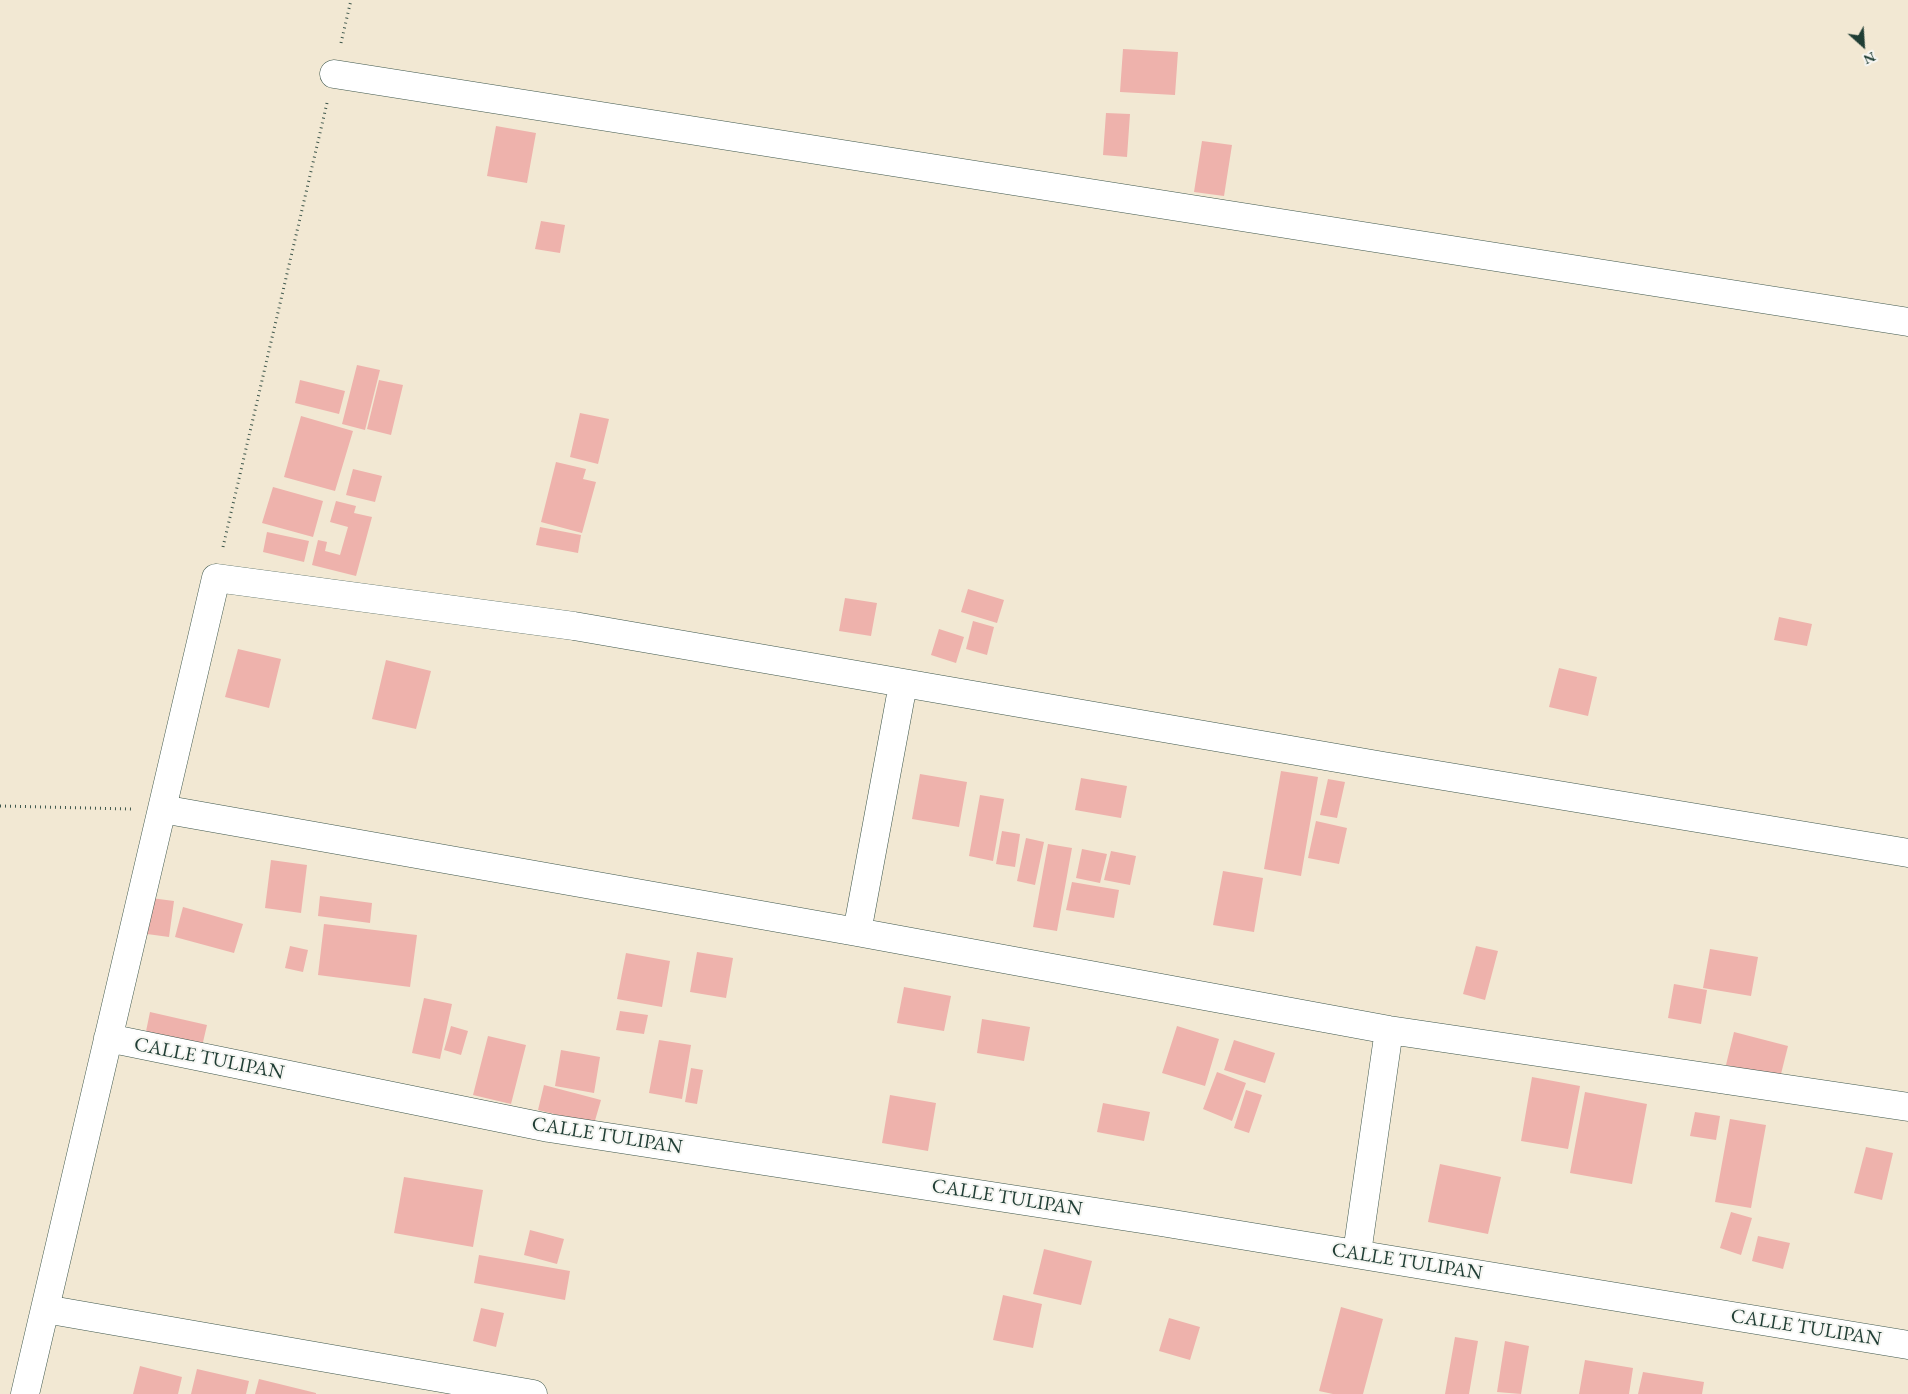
<!DOCTYPE html>
<style>
body{margin:0}
#map{position:relative;width:1908px;height:1394px;overflow:hidden;background:#f2e8d3;font-family:"EB Garamond",serif}
canvas{display:block}
.north{position:absolute;left:1838px;top:20px;width:50px;height:50px;-webkit-text-stroke:4px #f6f6f2;paint-order:stroke;rotate:154deg;font-size:14px;font-weight:700;line-height:20px;text-align:center;color:#1f3d34}
.north::after{content:'';display:block;margin:auto;width:18px;height:22px;background:#1f3d34;clip-path:polygon(50% 0,100% 100%,50% 72%,0 100%)}
</style>
<div id="map">
<canvas width="1908" height="1394"></canvas>
<div class="north">N</div>
</div>
<script>
const ctx = document.querySelector('canvas').getContext('2d');
ctx.lineJoin = 'round';
function fill(path, color) { ctx.fillStyle = color; ctx.fill(path, 'evenodd'); }
const shape = rows => new Path2D(rows.map(r => 'M' + r).join(''));
function trace(path, color, width, dash) { ctx.strokeStyle = color; ctx.lineWidth = width; ctx.lineCap = dash ? 'butt' : 'round'; ctx.setLineDash(dash || []); ctx.stroke(path); }
function write(font, color, halo, rows, align = 'center') {
  ctx.font = font + ' "EB Garamond",serif'; ctx.lineWidth = 4; ctx.setLineDash([]); ctx.textBaseline = 'middle'; ctx.strokeStyle = halo; ctx.fillStyle = color; for (const [text, x, y, turn = 0] of rows) {
    ctx.save(); ctx.translate(x, y); ctx.rotate((+turn || 0) * Math.PI / 180); ctx.textAlign = isNaN(turn) ? turn : align; if (halo) ctx.strokeText(text, 0, 0); ctx.fillText(text, 0, 0); ctx.restore();
  }
}
fill(shape([
 [1123,49,1178,52,1175,95,1120,92],
 [1106,113,1130,114,1127,157,1103,155],
 [496,126,536,133,527,183,487,176],
 [1202,141,1232,145,1224,196,1194,192],
 [541,221,565,225,560,253,535,249],
 [357,365,380,370,365,430,342,424],
 [300,380,345,391,339,414,295,403],
 [379,380,403,385,391,435,367,429],
 [580,413,609,419,598,464,570,457],
 [301,416,353,431,335,491,284,477],
 [556,462,586,469,583,479,596,482,582,533,541,522],
 [353,469,382,476,375,502,346,495],
 [273,487,323,501,313,537,262,523],
 [336,501,356,506,354,513,372,517,356,576,312,565,318,540,327,542,325,551,340,555,348,527,330,522],
 [540,527,581,535,578,553,536,545],
 [267,532,309,541,304,562,263,552],
 [968,589,1004,600,997,623,961,612],
 [845,598,877,603,871,636,839,631],
 [1779,617,1812,624,1807,646,1774,640],
 [973,621,994,627,987,655,966,649],
 [939,629,964,637,956,663,931,655],
 [238,649,281,659,269,708,225,697],
 [386,660,431,671,416,729,372,719],
 [1559,668,1597,677,1588,716,1549,707],
 [1281,771,1318,777,1301,876,1264,869],
 [920,774,967,782,959,827,912,819],
 [1081,778,1127,786,1121,818,1075,810],
 [1328,779,1345,782,1337,818,1320,815],
 [980,795,1004,799,993,861,969,856],
 [1316,821,1347,828,1339,864,1308,858],
 [1002,831,1020,834,1015,867,996,864],
 [1026,838,1044,842,1035,885,1017,881],
 [1048,844,1072,848,1057,931,1033,927],
 [1082,849,1107,854,1100,883,1076,878],
 [1111,851,1136,856,1130,885,1104,880],
 [271,860,307,865,301,913,265,908],
 [1223,871,1263,878,1254,932,1213,925],
 [1072,882,1119,890,1114,918,1066,910],
 [320,896,372,903,370,923,318,916],
 [151,898,174,901,169,937,147,934],
 [183,907,243,924,234,953,175,937],
 [324,924,417,935,410,987,318,975],
 [290,946,308,950,303,972,285,968],
 [1476,946,1498,951,1485,1000,1463,994],
 [1710,949,1758,957,1751,996,1703,988],
 [697,952,733,958,726,998,690,992],
 [626,953,670,961,662,1007,617,999],
 [1674,984,1707,990,1701,1024,1668,1018],
 [904,987,951,996,944,1031,897,1023],
 [424,998,452,1004,440,1059,412,1053],
 [620,1011,648,1015,644,1034,616,1030],
 [150,1012,207,1025,200,1055,144,1041],
 [982,1019,1030,1027,1024,1061,977,1053],
 [451,1026,468,1031,461,1055,444,1050],
 [1177,1026,1219,1039,1205,1086,1162,1073],
 [1734,1032,1788,1046,1780,1078,1726,1065],
 [488,1036,526,1045,511,1104,473,1095],
 [659,1040,691,1045,682,1099,649,1093],
 [1234,1040,1275,1053,1265,1083,1224,1070],
 [561,1050,600,1057,594,1093,555,1086],
 [691,1068,703,1070,697,1104,685,1102],
 [1217,1072,1246,1083,1232,1121,1203,1109],
 [1532,1077,1580,1086,1568,1149,1521,1141],
 [544,1085,601,1100,594,1124,538,1110],
 [1246,1090,1262,1095,1249,1133,1234,1128],
 [1585,1092,1647,1104,1632,1184,1570,1173],
 [890,1095,936,1103,928,1151,882,1143],
 [1103,1103,1150,1112,1144,1141,1097,1132],
 [1695,1112,1720,1116,1716,1140,1690,1136],
 [1730,1119,1766,1125,1751,1208,1715,1202],
 [1866,1147,1893,1153,1882,1200,1854,1193],
 [1440,1164,1501,1177,1488,1234,1428,1222],
 [404,1177,483,1190,473,1247,394,1233],
 [1731,1212,1752,1218,1741,1255,1720,1248],
 [530,1230,564,1239,557,1264,524,1255],
 [1758,1236,1790,1243,1783,1269,1752,1261],
 [1044,1249,1092,1261,1081,1305,1033,1294],
 [479,1255,570,1271,565,1300,474,1283],
 [1003,1295,1042,1304,1033,1348,993,1340],
 [1341,1307,1383,1319,1363,1394,1333,1394,1319,1391],
 [481,1308,504,1313,496,1347,473,1341],
 [1169,1318,1200,1327,1190,1360,1159,1351],
 [1455,1337,1478,1341,1469,1394,1445,1394],
 [1505,1341,1529,1346,1521,1394,1497,1392],
 [1585,1360,1633,1368,1629,1394,1579,1394],
 [140,1366,182,1377,178,1394,133,1394],
 [197,1369,249,1381,246,1394,191,1394],
 [1643,1372,1704,1382,1702,1394,1638,1394],
 [259,1379,316,1393,316,1394,255,1394]
]), '#eeb2ac');
const street = shape([
 [334,74,1908,322],
 [162,809,857,932,1389,1030,1908,1107],
 [857,932,903,684],
 [108,1038,549,1128,1161,1222,1908,1345],
 [1357,1253,1389,1030],
 [45,1309,533,1394],
 [25,1394,216,578,574,626,1383,766,1908,853]
]);
trace(street, '#3f574c', 29);
trace(shape([
 [341,43,351,0],
 [223,547,327,103],
 [0,806,131,809]
]), '#3f574c', 3, [1, 4]);
trace(street, '#fff', 28);
write('20px', '#1f3d34', '#f6f6f2', [
 ["CALLE TULIPAN",209,1059,11],
 ["CALLE TULIPAN",607,1136,9],
 ["CALLE TULIPAN",1007,1198,9],
 ["CALLE TULIPAN",1407,1262,9],
 ["CALLE TULIPAN",1806,1328,9]
]);
</script>
